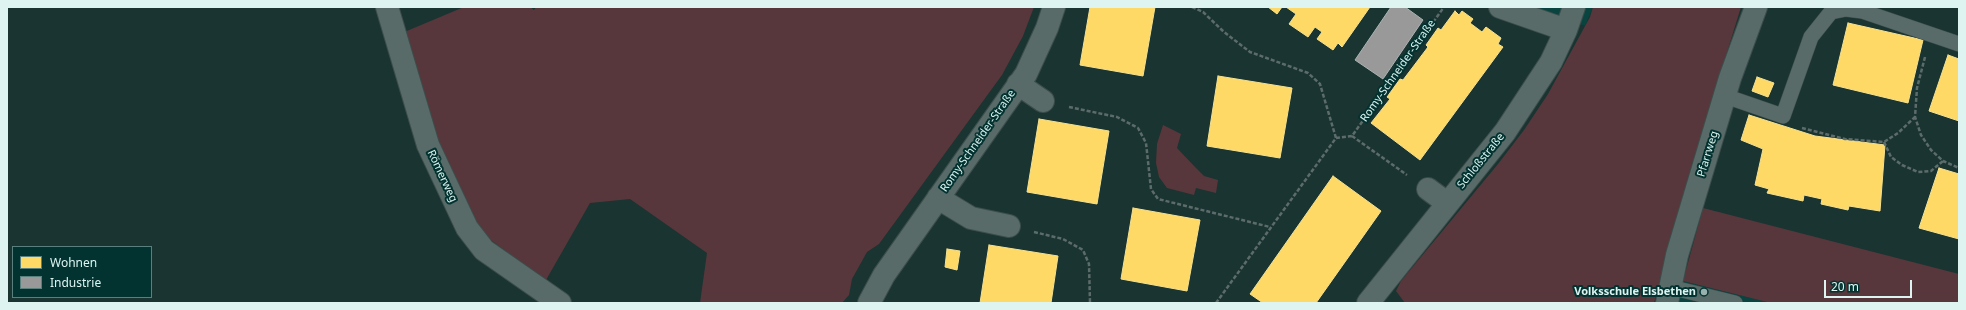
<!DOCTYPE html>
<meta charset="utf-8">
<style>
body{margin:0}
#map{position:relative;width:1966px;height:310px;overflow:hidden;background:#1a3431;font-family:"Noto Sans",sans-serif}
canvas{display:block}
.frame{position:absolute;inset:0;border:8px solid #ddf4f1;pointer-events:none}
.legend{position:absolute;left:12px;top:246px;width:140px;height:52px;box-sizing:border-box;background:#023330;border:1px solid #5a807d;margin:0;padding:5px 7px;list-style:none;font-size:12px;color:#ddf4f1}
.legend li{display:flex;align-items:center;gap:8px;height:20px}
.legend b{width:20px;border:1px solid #5a807d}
.scale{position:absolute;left:1824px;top:280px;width:88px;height:18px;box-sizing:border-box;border:2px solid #ddf4f1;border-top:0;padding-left:5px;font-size:12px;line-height:14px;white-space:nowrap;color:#ddf4f1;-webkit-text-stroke:3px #023330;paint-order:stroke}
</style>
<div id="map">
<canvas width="1966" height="310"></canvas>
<div class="frame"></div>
<ul class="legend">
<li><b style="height:11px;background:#ffd966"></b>Wohnen</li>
<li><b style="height:11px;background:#999"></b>Industrie</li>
</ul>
<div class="scale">20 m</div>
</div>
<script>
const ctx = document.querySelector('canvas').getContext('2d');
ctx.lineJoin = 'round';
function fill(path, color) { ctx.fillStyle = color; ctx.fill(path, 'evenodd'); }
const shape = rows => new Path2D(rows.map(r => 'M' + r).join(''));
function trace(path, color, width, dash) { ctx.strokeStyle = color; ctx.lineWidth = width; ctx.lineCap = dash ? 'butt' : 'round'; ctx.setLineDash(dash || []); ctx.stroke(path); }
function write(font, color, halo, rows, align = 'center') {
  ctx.font = font + ' "Noto Sans",sans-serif'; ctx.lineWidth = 4; ctx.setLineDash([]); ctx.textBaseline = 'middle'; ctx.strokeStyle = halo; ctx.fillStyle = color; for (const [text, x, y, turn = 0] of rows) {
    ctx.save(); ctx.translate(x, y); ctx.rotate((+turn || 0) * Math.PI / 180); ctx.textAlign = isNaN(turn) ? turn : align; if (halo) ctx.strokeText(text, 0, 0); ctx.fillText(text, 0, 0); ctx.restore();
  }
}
fill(shape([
 [1535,7,1593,7,1585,26],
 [1683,281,1771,303,1679,303]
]), '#094440');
fill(shape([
 [464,7,530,7,534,10,536,7,1034,7,1023,36,1002,75,879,244,867,252,852,279,849,295,842,303,700,303,707,253,630,199,590,203,546,280,512,256,483,234,457,186,434,136,402,33],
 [1593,7,1741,7,1688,178,1654,303,1405,303,1396,291,1401,281,1498,164,1524,130,1548,94,1590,17],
 [1163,125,1181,134,1177,148,1196,168,1204,176,1218,180,1216,193,1196,188,1194,195,1167,188,1159,177,1156,163,1157,144],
 [1703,208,1959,274,1959,303,1771,303,1683,281]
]), '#57373b');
const homes = shape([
 [1090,7,1155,7,1143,76,1080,65,1090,7],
 [1268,7,1282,7,1277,14,1268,7],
 [1286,7,1370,7,1342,47,1338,43,1333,50,1317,39,1322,32,1315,27,1308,37,1289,24,1296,14,1286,7],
 [1455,11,1459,15,1462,11,1473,19,1470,23,1482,32,1486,27,1501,38,1498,44,1503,47,1420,160,1371,123,1390,99,1387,97,1400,79,1403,80,1428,47,1426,45,1438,28,1441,30,1455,11],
 [1848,23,1923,40,1908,103,1833,85,1848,23],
 [1948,55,1959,59,1959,121,1929,111,1948,55],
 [1218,76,1292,88,1280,158,1207,146,1218,76],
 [1757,77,1774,83,1768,97,1752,91,1757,77],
 [1749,115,1815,136,1885,145,1880,211,1849,206,1848,210,1821,204,1822,199,1804,195,1803,201,1767,193,1769,189,1755,185,1763,149,1741,140,1749,115],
 [1039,119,1109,131,1097,204,1027,192,1039,119],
 [1939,168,1959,174,1959,239,1919,228,1939,168],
 [1333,176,1381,211,1316,303,1263,303,1250,294,1333,176],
 [1133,208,1200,220,1187,291,1121,279,1133,208],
 [989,245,1058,256,1051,303,980,303,989,245],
 [947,249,960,251,957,270,945,267,947,249]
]);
fill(homes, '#ffd966');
trace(homes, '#f5e190', 1);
const industry = shape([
 [1391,7,1405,7,1423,20,1383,79,1355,60,1391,7]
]);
fill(industry, '#999');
trace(industry, '#adb4b3', 1);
const lane = shape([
 [1725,96,1783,116,1811,37,1831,12,1846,9,1862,11,1959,44],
 [1670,287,1735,303]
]);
const street = shape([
 [387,7,428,145,467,228,484,250,560,303],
 [1500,7,1566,30],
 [1018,84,1043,101],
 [1428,189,1447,203],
 [938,198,971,218,1009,226],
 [869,303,884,275,1026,74,1047,28,1054,7],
 [1368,303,1505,132,1551,62,1566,30,1574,7],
 [1667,303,1677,255,1730,78,1756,7]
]);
trace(lane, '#3b4e4c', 16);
trace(street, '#3b4e4c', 24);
trace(shape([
 [1192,7,1203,12,1224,32,1250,52,1308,73,1320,84,1336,138],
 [1925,57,1917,88,1915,117,1921,135,1931,150,1943,161,1959,168],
 [1069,107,1117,117,1138,128,1146,143,1151,189,1158,199,1270,227],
 [1802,128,1845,139,1884,142,1898,133,1915,117],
 [1352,136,1407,175],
 [1884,142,1891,157,1902,165,1918,172,1931,171,1943,161],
 [1034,232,1063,239,1083,250,1089,264,1090,303],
 [1216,303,1336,138,1352,136,1444,7]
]), '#5c6c6b', 2.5, [4, 2]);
trace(lane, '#586b68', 15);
trace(street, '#586b68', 22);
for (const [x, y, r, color] of [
 [1704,292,4,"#99b1ae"]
]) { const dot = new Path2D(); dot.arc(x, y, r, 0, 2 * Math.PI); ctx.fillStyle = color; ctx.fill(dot); trace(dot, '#023330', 1.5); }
write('11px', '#ddf4f1', '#023330', [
 ["Romy-Schneider-Straße",1398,71,-55],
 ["Romy-Schneider-Straße",978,141,-55],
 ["Pfarrweg",1708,154,-73],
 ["Schloßstraße",1481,161,-51],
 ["Römerweg",442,176,65]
]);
write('bold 11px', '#ddf4f1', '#023330', [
 ["Volksschule Elsbethen",1696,292]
], 'right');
</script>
